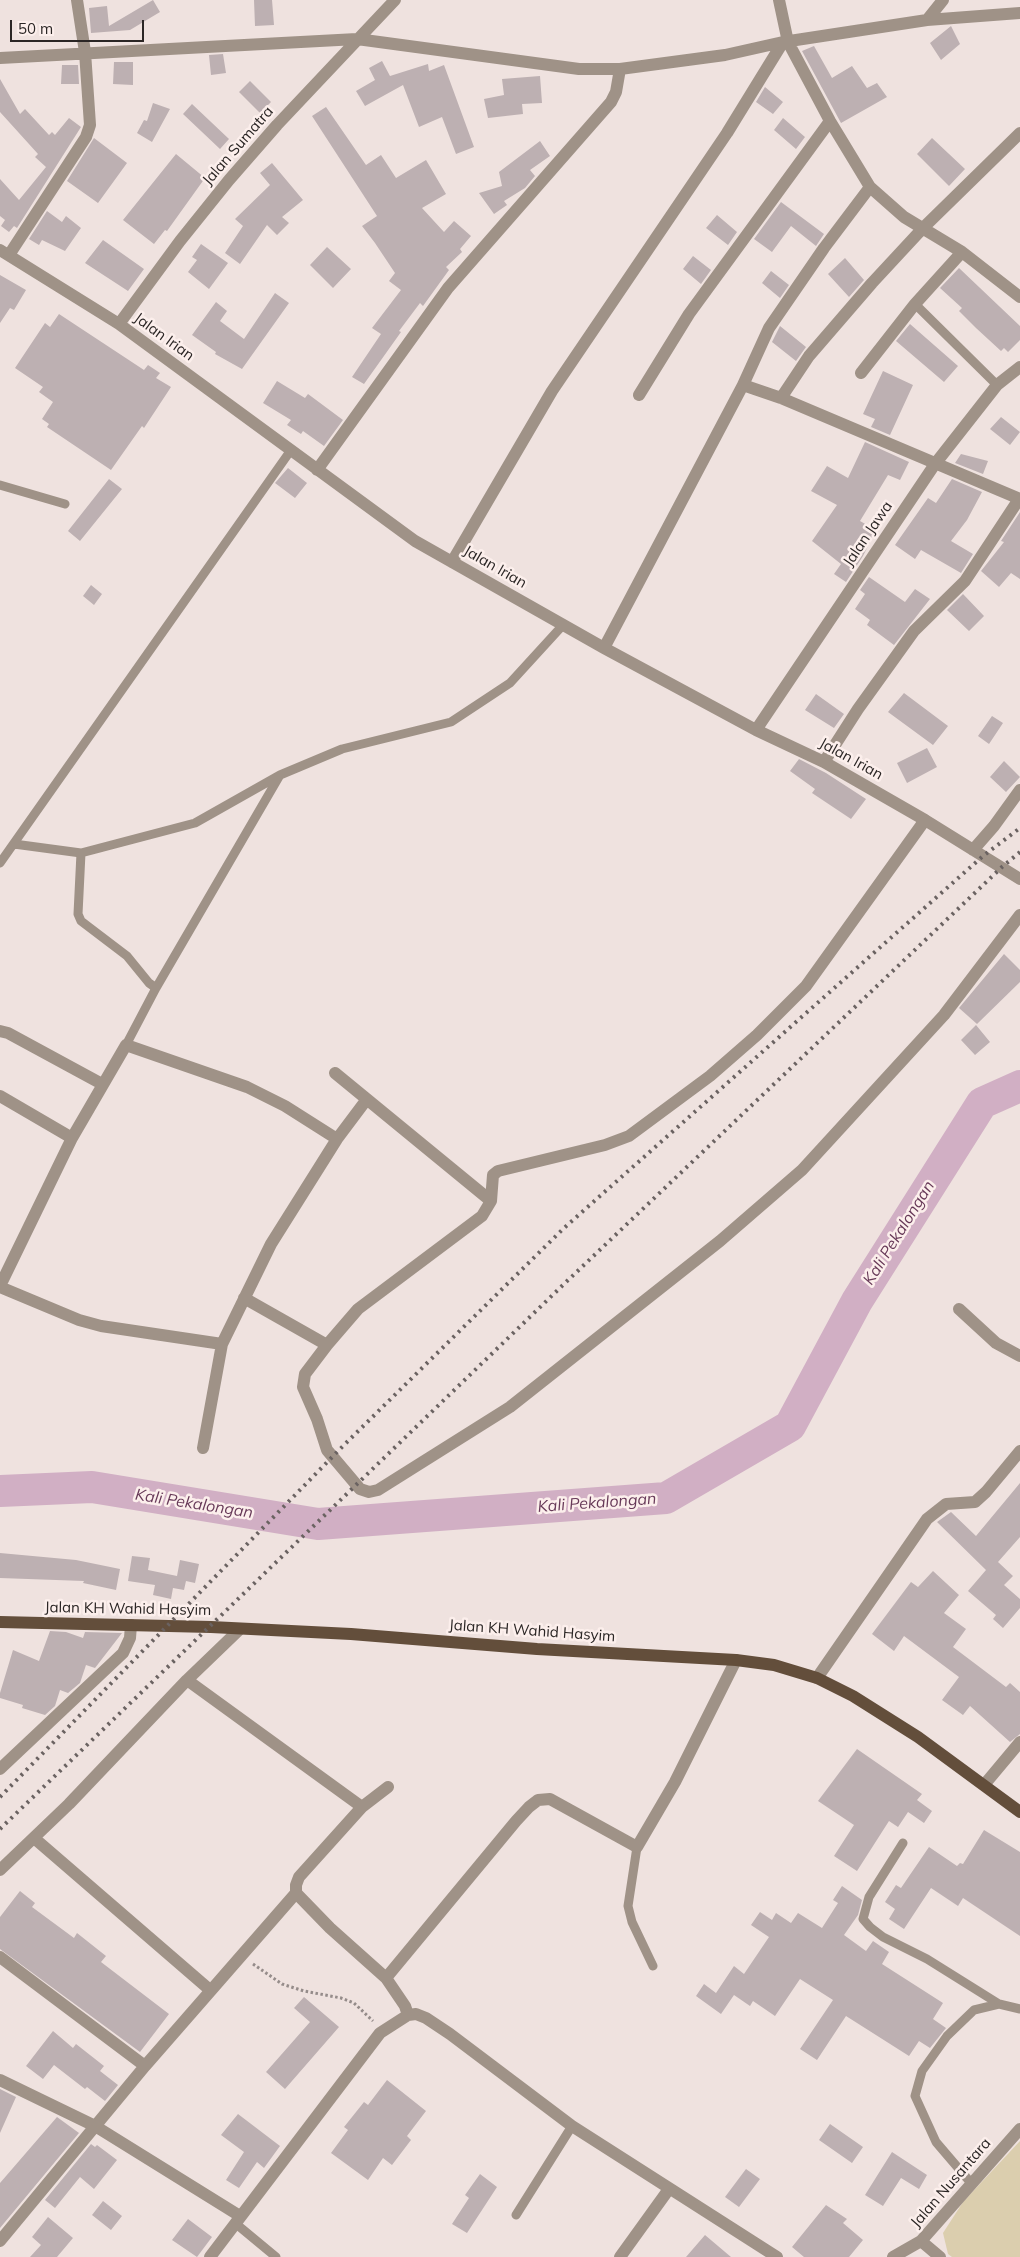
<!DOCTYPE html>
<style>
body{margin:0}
#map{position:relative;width:1020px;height:2257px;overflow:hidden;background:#efe2df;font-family:Mulish,sans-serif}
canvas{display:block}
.scale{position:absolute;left:10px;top:20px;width:134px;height:22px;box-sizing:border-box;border:2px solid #2b2625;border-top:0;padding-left:6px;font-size:15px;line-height:18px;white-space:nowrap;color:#2b2625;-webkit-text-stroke:4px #fcefec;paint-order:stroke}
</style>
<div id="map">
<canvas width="1020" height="2257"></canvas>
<div class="scale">50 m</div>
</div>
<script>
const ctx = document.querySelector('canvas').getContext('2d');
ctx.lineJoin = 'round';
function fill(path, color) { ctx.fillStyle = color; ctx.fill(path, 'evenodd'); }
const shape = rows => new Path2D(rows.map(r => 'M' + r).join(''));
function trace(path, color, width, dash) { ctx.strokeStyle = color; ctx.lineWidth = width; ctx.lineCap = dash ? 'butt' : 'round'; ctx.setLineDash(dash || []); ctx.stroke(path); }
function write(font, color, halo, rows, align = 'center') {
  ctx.font = font + ' Mulish,sans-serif'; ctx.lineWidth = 5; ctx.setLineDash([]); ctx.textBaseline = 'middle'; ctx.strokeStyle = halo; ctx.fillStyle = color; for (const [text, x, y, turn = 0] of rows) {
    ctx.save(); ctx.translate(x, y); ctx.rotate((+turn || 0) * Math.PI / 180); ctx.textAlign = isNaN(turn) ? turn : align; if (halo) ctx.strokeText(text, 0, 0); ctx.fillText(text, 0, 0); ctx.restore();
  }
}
fill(shape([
 [1020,2141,1020,2257,952,2257,948,2254,943,2233,963,2202]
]), '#dbceae');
trace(shape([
 [0,1491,92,1487,318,1524,666,1498,790,1426,857,1301,982,1103,1020,1086]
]), '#d1afc4', 32);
fill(shape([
 [153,0,160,12,130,30,91,33,89,8,107,6,109,26],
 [254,0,272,0,274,25,255,26],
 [951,26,960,44,941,60,930,43],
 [814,46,832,78,852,66,867,88,877,83,887,97,841,123,802,51],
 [223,54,226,73,211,75,209,55],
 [382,61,390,76,428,64,429,71,444,65,474,147,456,154,442,117,419,127,403,85,365,106,356,91,375,80,369,68],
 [114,62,133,62,133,85,113,84],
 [62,65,78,65,79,84,61,84],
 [540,76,542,103,522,104,523,114,488,118,484,99,504,95,502,79],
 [0,79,20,114,25,109,49,135,52,132,55,135,69,118,81,127,17,228,14,226,9,232,1,226,5,220,0,216,0,179,19,200,46,167,35,157,38,154,0,112],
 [250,81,271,102,260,113,239,92],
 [765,87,783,102,773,114,756,102],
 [153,103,170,109,152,142,137,133,144,120,147,121],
 [192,104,229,139,220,149,183,114],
 [326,107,366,165,381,155,396,178,426,160,446,194,422,208,444,232,454,221,471,236,460,249,462,252,446,267,449,270,423,306,420,303,399,331,401,332,364,384,352,377,381,334,372,328,401,290,389,281,395,273,375,243,362,226,377,216,312,116],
 [783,118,805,137,796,149,774,130],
 [94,138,127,163,98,203,67,181],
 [932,138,965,169,949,186,917,154],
 [540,141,550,156,530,170,535,176,525,188,504,201,507,205,494,214,479,193,502,186,499,172],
 [176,154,205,178,167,231,165,230,154,244,123,220],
 [272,163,303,200,282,217,289,223,277,235,267,225,240,264,225,253,243,226,235,219,270,185,260,173],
 [781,202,824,234,816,246,791,226,772,252,754,239],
 [47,211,62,222,66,216,81,228,65,251,42,240,39,245,29,239],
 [717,215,737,232,728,245,706,228],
 [103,240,144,269,128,291,85,263],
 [201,244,228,263,209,289,188,272,197,260,192,257],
 [327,247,351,269,333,288,310,265],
 [693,256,711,270,701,284,683,269],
 [845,258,864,280,849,297,828,274],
 [959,268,1020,326,1020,340,1008,352,1004,348,1001,351,976,328,959,311,962,308,940,288],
 [771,271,789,285,780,298,762,283],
 [0,275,26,290,14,310,10,308,0,323],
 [275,293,289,303,242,369,215,354,216,352,192,335,216,302,227,311,220,321,244,339],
 [59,314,144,370,148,365,160,373,156,378,171,387,144,428,142,426,111,470,47,427,49,424,42,419,53,402,39,392,43,387,15,368,45,323,50,327],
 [910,324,958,366,944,382,896,341],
 [780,326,806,347,796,361,772,342],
 [883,371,913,385,890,435,871,427,875,419,863,414],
 [277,381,305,398,308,394,343,420,324,446,303,431,301,434,287,425,291,420,263,403],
 [1001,417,1020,432,1010,445,990,429],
 [865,442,909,462,900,480,888,475,860,521,876,530,863,556,846,582,834,574,841,564,812,541,837,505,811,491,827,466,848,478],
 [961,454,988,461,983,474,955,463],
 [288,468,307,483,295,498,275,483],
 [109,479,122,489,80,541,68,531],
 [952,479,982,492,967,520,951,541,973,554,961,573,921,550,915,559,895,545,928,498,936,503],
 [1020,512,1020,579,1011,573,999,587,981,571,1004,542,1001,541],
 [869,577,905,602,915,589,930,599,894,645,867,625,870,620,855,609,865,594,860,590],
 [91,585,102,594,94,605,83,596],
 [963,594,984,616,969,631,947,610],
 [904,693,948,726,933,745,888,712],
 [816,694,844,714,834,728,805,710],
 [992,716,1003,723,989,744,978,736],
 [927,748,937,767,907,783,897,763],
 [799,759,826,773,866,799,851,819,812,793,815,789,790,771],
 [1004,761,1020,777,1006,792,990,777],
 [1004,954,1020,970,1020,982,977,1024,959,1008],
 [976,1025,990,1042,975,1055,961,1040],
 [1020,1483,1020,1537,998,1562,1013,1576,1004,1585,1020,1599,1020,1608,1003,1628,993,1619,996,1615,968,1591,986,1570,937,1522,951,1512,976,1536],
 [0,1553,76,1560,120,1569,116,1590,83,1583,84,1581,0,1578],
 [132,1556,150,1558,148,1570,177,1576,180,1560,199,1564,195,1583,186,1581,184,1590,173,1588,171,1599,153,1595,155,1585,128,1581],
 [933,1571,959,1595,944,1613,966,1629,953,1647,1006,1687,1010,1683,1020,1692,1020,1734,1010,1742,970,1706,963,1715,942,1700,959,1677,904,1636,894,1651,872,1634,911,1582,918,1587],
 [50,1631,66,1632,83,1638,85,1632,122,1633,95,1668,86,1665,80,1683,68,1693,60,1690,55,1706,45,1715,22,1708,23,1705,0,1698,0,1693,13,1650,39,1661],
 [857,1749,922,1794,917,1800,932,1811,924,1823,908,1812,898,1827,889,1821,857,1871,834,1856,854,1825,818,1801],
 [984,1830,1020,1852,1020,1936,963,1898,958,1906,931,1888,904,1929,889,1919,895,1909,885,1902,896,1885,901,1888,929,1847,957,1866,960,1863,963,1864],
 [842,1886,862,1900,858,1915,844,1935,866,1951,873,1941,889,1952,882,1964,943,2003,933,2019,946,2028,930,2048,919,2041,909,2056,846,2016,817,2060,800,2049,833,2000,800,1979,775,2016,753,2001,750,2006,734,1995,721,2014,696,1996,704,1984,716,1993,734,1966,744,1974,769,1937,751,1925,760,1912,772,1920,776,1913,791,1923,798,1913,822,1928,838,1903,833,1900],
 [20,1891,35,1903,32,1907,74,1938,77,1933,106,1956,101,1962,169,2014,140,2052,0,1949,0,1917],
 [304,1997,339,2027,285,2089,266,2072,310,2022,294,2008],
 [53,2031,73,2048,76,2044,104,2066,100,2071,118,2085,105,2101,87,2087,85,2089,54,2065,43,2079,26,2066],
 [387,2080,426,2111,407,2136,411,2140,392,2165,383,2158,368,2180,331,2153,348,2130,344,2127,364,2102,368,2105],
 [0,2089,16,2097,0,2133],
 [238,2114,280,2146,264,2168,257,2162,239,2188,226,2180,244,2152,221,2135],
 [57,2117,79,2133,0,2228,0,2183],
 [830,2124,863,2147,852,2163,819,2140],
 [91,2144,95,2147,97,2145,117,2160,94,2189,80,2177,55,2208,45,2200],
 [892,2152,927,2175,919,2189,901,2178,883,2206,865,2195],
 [746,2169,760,2179,739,2207,725,2197],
 [480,2174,497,2187,467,2233,452,2224,469,2198,465,2195],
 [103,2201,122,2216,111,2230,92,2215],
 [826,2205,847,2219,843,2223,863,2240,849,2257,804,2257,792,2247],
 [48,2217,73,2238,57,2257,30,2257,41,2245,32,2237],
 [188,2219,212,2237,197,2257,172,2240],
 [705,2235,731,2257,686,2257]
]), '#bdb0b2');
trace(shape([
 [253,1964,282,1984,304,1991,341,1998,354,2003,373,2021]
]), '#958c8a', 3, [2.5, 2.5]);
trace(shape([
 [915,304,997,385],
 [0,485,65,504],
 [14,844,81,853,195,823,280,775],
 [81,853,78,914,81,921,127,956,149,983,156,988],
 [0,863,291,450],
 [126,1045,156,988,280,775,342,749,451,722,510,683,563,625],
 [903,1843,869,1897,863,1919,870,1927,883,1937,927,1959,999,2004],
 [637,1847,628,1906,632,1922,653,1966],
 [971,2183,936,2142,915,2096,922,2071,947,2036,974,2010,999,2004,1020,2009],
 [516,2215,572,2126],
 [235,2223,276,2257]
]), '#9f9287', 9);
trace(shape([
 [779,0,788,42,830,121,870,187,904,217,962,252,1020,297],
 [927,20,943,0],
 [0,58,357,39,579,69,620,69,725,55,783,42,927,20,1020,13],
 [0,250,119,324,415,541,604,648,756,730,824,762,925,820,1020,879],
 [9,255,86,137,90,125,85,52,77,0],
 [119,324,180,241,229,180,277,125,395,0],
 [861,373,915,304,962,252],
 [743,385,769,328,824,248,870,187],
 [639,395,689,314,830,121],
 [781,398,809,356,872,283,923,228,1020,133],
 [317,470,448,288,611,102,616,92,620,69],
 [452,562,552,391,727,133,783,42],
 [604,648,743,385,781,398,1020,499],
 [756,730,935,464,997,385,1020,367],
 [824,762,858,709,914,631,965,581,1019,499],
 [925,820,806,986,757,1035,710,1076,629,1136,605,1145,498,1171,493,1175,491,1201,482,1216,358,1309,327,1345,305,1374,303,1387,317,1419,327,1450,360,1489,369,1492,378,1490,510,1407,720,1241,802,1170,944,1015,1020,915],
 [973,850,994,826,1020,790],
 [0,1031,8,1033,102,1084],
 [335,1073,491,1201],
 [0,1096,72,1138],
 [0,1286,72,1138,126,1045,247,1087,285,1106,337,1139],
 [0,1287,79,1320,101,1326,222,1344,271,1244,337,1139,367,1099],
 [244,1298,327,1345],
 [959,1309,996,1343,1020,1356],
 [203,1448,222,1344],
 [817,1678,927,1519,946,1504,975,1502,986,1492,1020,1451],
 [187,1680,362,1807,299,1877,296,1885,296,1893,330,1928,386,1978,516,1821,529,1807,538,1800,550,1799,637,1847,675,1782,736,1660],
 [0,1769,123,1653,130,1638,131,1625],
 [984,1785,1020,1742],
 [362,1807,388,1787],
 [34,1838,210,1990],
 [0,1870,69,1804,187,1680,240,1629],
 [0,1957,145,2066],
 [386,1978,405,2006,408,2015],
 [0,2080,95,2126,240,2216],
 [0,2241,145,2066,296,1893],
 [210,2257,380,2033,408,2015,416,2014,426,2018,450,2034,572,2126,777,2257],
 [620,2257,669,2189],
 [893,2257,921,2241],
 [940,2257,921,2241,1020,2129]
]), '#9f9287', 12);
trace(shape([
 [0,1622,211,1627,351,1634,537,1649,736,1660,774,1665,817,1678,853,1696,918,1737,1020,1812]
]), '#634e3b', 12);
trace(shape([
 [0,1797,340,1449,564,1228,983,856,1020,828],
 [0,1829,564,1284,1002,867,1020,852]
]), '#6a6261', 4, [2.5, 5]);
write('15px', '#2b2625', '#fcefec', [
 ["Jalan Sumatra",238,146,-49],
 ["Jalan Irian",164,337,36],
 ["Jalan Jawa",868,534,-56],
 ["Jalan Irian",495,567,30],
 ["Jalan Irian",851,759,29],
 ["Jalan KH Wahid Hasyim",128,1609,1],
 ["Jalan KH Wahid Hasyim",532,1631,4],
 ["Jalan Nusantara",951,2183,-49]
]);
write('italic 16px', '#673958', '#fcefec', [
 ["Kali Pekalongan",899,1233,-58],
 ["Kali Pekalongan",597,1503,-4],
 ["Kali Pekalongan",194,1504,9]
]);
</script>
